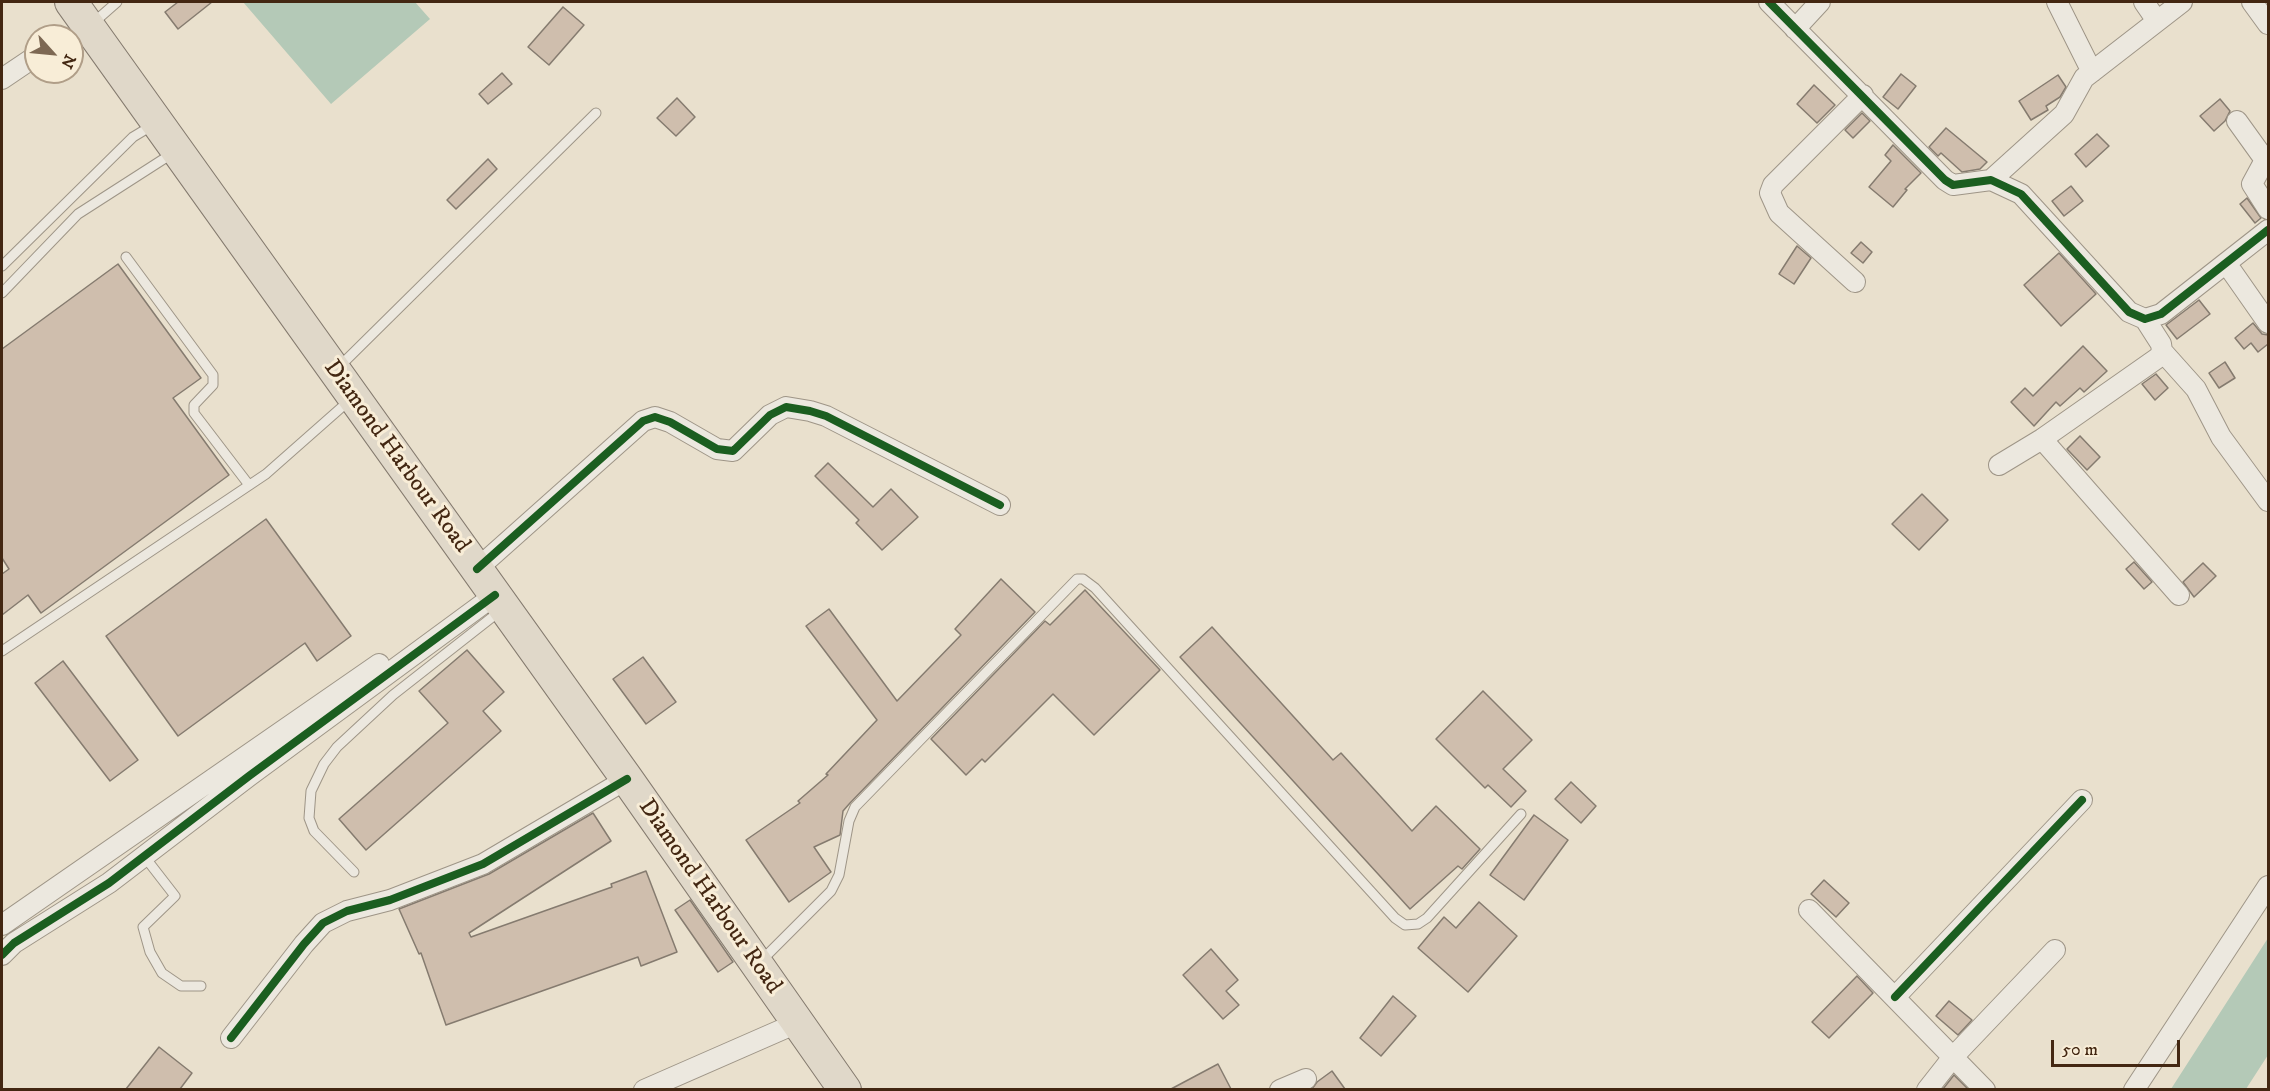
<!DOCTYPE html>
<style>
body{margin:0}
#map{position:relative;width:2270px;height:1091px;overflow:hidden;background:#e9e0cd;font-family:"IM FELL DW Pica",serif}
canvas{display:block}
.frame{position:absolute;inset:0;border:3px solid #432712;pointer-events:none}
.north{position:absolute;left:24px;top:24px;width:60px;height:60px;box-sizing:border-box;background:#f8edd7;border:2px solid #b09e88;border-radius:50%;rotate:117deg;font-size:16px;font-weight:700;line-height:24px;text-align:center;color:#432712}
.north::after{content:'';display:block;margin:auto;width:21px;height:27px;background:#7d6853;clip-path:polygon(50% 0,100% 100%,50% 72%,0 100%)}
.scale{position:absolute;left:2051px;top:1040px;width:129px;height:27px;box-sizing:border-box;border:3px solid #432712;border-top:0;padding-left:8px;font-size:18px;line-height:21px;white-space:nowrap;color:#432712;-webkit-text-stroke:4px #f8edd7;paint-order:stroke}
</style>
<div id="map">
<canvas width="2270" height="1091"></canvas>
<div class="frame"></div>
<div class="north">N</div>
<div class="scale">50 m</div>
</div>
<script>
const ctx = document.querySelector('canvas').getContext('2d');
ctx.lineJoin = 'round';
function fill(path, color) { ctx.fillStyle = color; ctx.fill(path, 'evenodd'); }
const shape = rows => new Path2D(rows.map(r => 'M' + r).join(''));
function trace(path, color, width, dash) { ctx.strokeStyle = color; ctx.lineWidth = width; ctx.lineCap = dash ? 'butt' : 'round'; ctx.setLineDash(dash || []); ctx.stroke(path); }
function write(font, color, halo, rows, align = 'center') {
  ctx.font = font + ' "IM FELL DW Pica",serif'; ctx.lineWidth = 6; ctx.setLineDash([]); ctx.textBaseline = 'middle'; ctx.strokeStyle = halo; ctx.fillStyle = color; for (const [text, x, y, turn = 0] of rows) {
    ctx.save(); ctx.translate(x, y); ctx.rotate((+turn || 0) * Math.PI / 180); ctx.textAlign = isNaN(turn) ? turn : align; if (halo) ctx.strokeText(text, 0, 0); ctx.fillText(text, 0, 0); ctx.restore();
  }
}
fill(shape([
 [243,2,415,2,430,19,331,104],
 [2268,938,2268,1055,2246,1089,2171,1089]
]), '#b4c9b7');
const building = shape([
 [178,2,212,2,178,29,165,12,178,2],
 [563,7,584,25,549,65,528,47,563,7],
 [502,73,512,84,488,104,479,94,502,73],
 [1901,74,1916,86,1898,109,1883,97,1901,74],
 [2058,75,2066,87,2060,97,2046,106,2048,110,2031,120,2019,101,2058,75],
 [1814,85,1835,105,1817,123,1797,104,1814,85],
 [677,98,695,117,676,136,657,118,677,98],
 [2220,99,2230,111,2225,121,2214,131,2200,116,2220,99],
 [1862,113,1870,121,1853,138,1845,130,1862,113],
 [1946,128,1987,162,1980,169,1962,172,1941,153,1938,156,1929,147,1946,128],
 [2097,134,2109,146,2086,167,2075,154,2097,134],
 [1893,145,1921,173,1905,189,1907,190,1893,207,1869,187,1891,161,1885,155,1893,145],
 [488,159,497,169,456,209,447,200,488,159],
 [2071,186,2083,201,2064,216,2052,201,2071,186],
 [2247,198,2261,218,2255,223,2240,204,2247,198],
 [1861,242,1872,252,1863,263,1851,253,1861,242],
 [1797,246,1811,258,1794,284,1779,274,1797,246],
 [2059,253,2096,294,2061,326,2024,285,2059,253],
 [118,264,201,378,173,398,229,475,41,613,28,595,2,615,2,574,9,569,2,558,2,349,118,264],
 [2199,300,2210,314,2177,339,2166,325,2199,300],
 [2253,323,2262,334,2268,335,2268,344,2258,352,2251,343,2244,349,2235,338,2253,323],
 [2083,346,2107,371,2084,392,2080,388,2060,406,2056,402,2034,426,2011,402,2025,388,2033,396,2083,346],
 [2225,362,2235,378,2219,388,2209,373,2225,362],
 [2156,374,2168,388,2155,400,2142,384,2156,374],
 [2080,436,2100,457,2087,470,2067,449,2080,436],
 [828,463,873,507,891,489,918,517,882,550,856,523,859,520,815,476,828,463],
 [1922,494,1948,520,1919,550,1892,524,1922,494],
 [266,519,351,636,317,661,305,643,178,736,106,636,266,519],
 [2134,562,2152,582,2144,589,2126,569,2134,562],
 [2203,563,2216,576,2194,597,2183,582,2203,563],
 [1001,579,1035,612,850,803,843,811,840,835,814,847,831,872,789,902,746,840,800,803,798,801,828,775,826,774,877,720,806,626,829,609,897,701,961,635,955,629,1001,579],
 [1085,590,1160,670,1094,735,1053,694,985,762,982,759,966,775,931,739,1045,621,1050,625,1085,590],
 [1212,627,1333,760,1341,753,1412,831,1436,806,1480,849,1462,869,1458,866,1410,909,1180,657,1212,627],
 [467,650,504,692,483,711,501,731,366,850,339,819,448,723,419,691,467,650],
 [643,657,676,702,646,724,613,679,643,657],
 [63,661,138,760,110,781,35,683,63,661],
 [1483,691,1532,740,1503,769,1526,791,1511,807,1488,785,1485,788,1436,739,1483,691],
 [1571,782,1596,806,1581,823,1555,799,1571,782],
 [593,813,611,841,469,933,471,937,612,887,611,884,646,871,677,952,641,966,638,957,446,1025,421,953,419,954,399,909,489,874,593,813],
 [1534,815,1568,840,1524,900,1490,875,1534,815],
 [1824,880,1849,903,1836,917,1811,894,1824,880],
 [690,900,733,962,718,972,675,910,690,900],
 [1479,902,1517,936,1468,992,1418,948,1444,917,1456,928,1479,902],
 [1211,949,1238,980,1226,991,1239,1005,1223,1019,1183,975,1211,949],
 [1857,976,1873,993,1829,1038,1812,1022,1857,976],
 [1393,996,1416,1016,1381,1056,1360,1038,1393,996],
 [1949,1001,1972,1020,1958,1035,1936,1016,1949,1001],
 [159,1047,192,1073,180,1089,126,1089,159,1047],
 [1218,1064,1231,1089,1171,1089,1218,1064],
 [1332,1071,1345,1089,1312,1089,1317,1082,1332,1071],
 [1954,1075,1968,1089,1943,1089,1954,1075]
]);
fill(building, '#cfbead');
trace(building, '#857b6f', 1.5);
const service = shape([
 [92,24,117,2],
 [126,257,213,375,213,385,194,405,194,413,249,485],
 [2,266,133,137,153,125],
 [2,293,78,214,173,153],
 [338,368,596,113],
 [2,651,266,474,351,399],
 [144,856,175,896,143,927,150,952,162,973,181,986,201,986],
 [354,872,314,831,309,818,311,791,324,764,337,747,393,695,500,611],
 [760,962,831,891,839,875,849,821,855,807,1077,579,1083,579,1095,588,1395,918,1405,925,1418,924,1427,918,1521,814]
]);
const minor = shape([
 [1769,2,1945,180,1953,185,1991,180,2021,194,2129,312,2145,319,2161,314,2268,230],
 [2057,2,2092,72],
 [2144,2,2157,21],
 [2252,2,2268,24],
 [1795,29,1820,2],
 [2,79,36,56],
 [2237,121,2265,160,2252,184,2268,209],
 [1991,180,2064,114,2084,78,2182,2],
 [2226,263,2268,323],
 [1855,282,1779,213,1770,193,1773,185,1863,95],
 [2162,351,2196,389,2221,437,2268,501],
 [2042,439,2179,595],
 [1999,465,2042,439,2159,357,2162,351,2161,344,2145,319],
 [477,569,643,421,655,417,670,422,717,449,733,451,770,415,786,407,810,411,826,416,1000,505],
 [1809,910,1985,1090],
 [2,925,379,664],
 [2,955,14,943,109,883,249,776,495,595],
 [1895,997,2082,800],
 [231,1038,304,944,323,923,347,911,390,900,483,864,627,779],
 [644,1090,797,1023],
 [1280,1090,1306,1079],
 [1927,1090,1953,1057,2055,950],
 [2134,1090,2268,886]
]);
const trunk = shape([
 [71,2,627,779,845,1090]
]);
trace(service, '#9e9587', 11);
trace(minor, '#9e9587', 22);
trace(trunk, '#857b6f', 34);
trace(service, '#ece8df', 9);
trace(minor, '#ece8df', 20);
trace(trunk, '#e0d8c9', 32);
trace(shape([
 [1769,2,1945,180,1953,185,1991,180,2021,194,2129,312,2145,319,2161,314,2268,230],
 [477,569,643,421,655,417,670,422,717,449,733,451,770,415,786,407,810,411,826,416,1000,505],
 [2,955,14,943,109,883,249,776,495,595],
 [1895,997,2082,800],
 [231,1038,304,944,323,923,347,911,390,900,483,864,627,779]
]), '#1b5e20', 8);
write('24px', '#432712', '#f8edd7', [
 ["Diamond Harbour Road",396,457,54],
 ["Diamond Harbour Road",709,897,55]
]);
</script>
